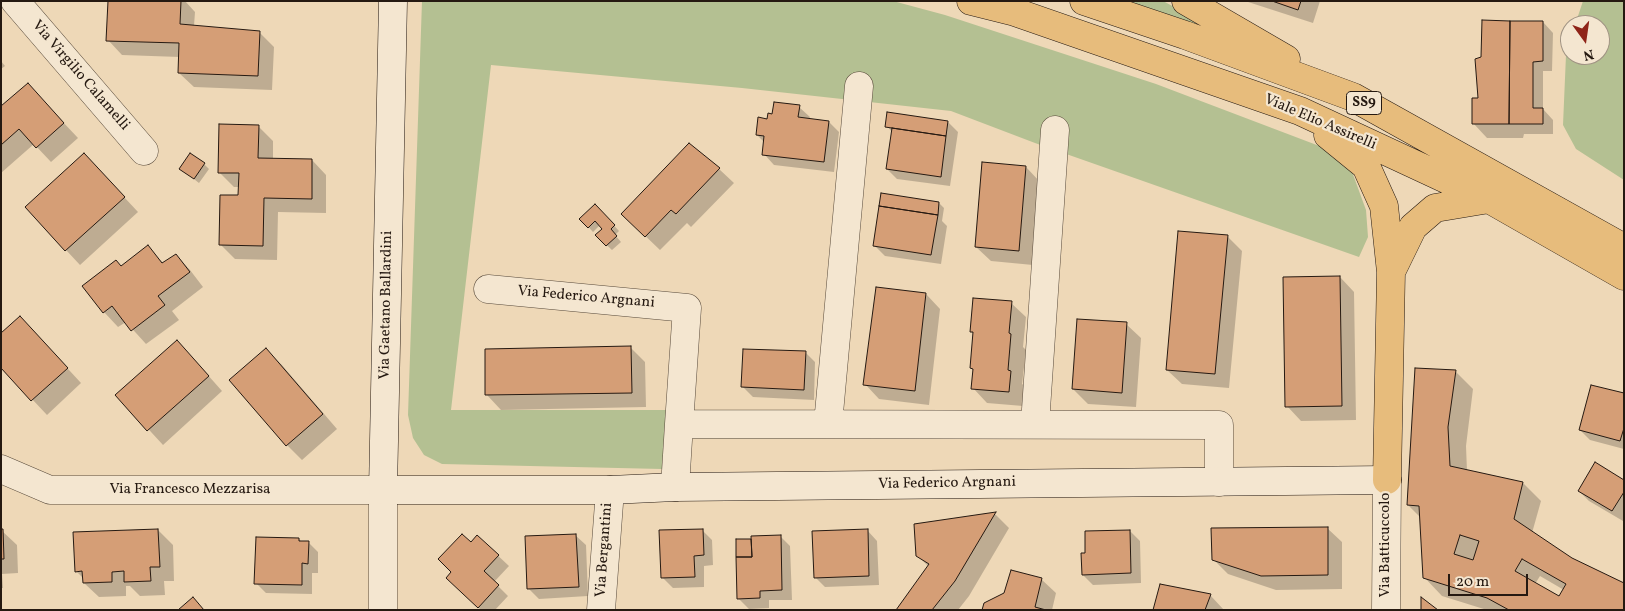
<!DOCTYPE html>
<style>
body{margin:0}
#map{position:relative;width:1625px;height:611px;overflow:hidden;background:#eed8b7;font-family:Vollkorn,serif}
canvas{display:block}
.frame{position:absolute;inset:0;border:2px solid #251911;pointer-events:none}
.north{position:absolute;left:1560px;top:15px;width:50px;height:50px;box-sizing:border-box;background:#f4e6d0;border:1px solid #a19484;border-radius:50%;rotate:166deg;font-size:14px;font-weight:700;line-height:20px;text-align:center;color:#251911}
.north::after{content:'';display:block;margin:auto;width:18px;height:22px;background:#8f2418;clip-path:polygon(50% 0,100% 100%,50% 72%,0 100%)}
.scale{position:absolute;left:1448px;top:574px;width:80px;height:22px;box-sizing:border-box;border:2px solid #251911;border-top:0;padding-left:6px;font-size:15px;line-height:18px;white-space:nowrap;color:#251911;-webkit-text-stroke:4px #f4e6d0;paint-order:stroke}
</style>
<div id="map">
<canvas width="1625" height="611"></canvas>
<div class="frame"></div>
<div class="north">N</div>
<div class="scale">20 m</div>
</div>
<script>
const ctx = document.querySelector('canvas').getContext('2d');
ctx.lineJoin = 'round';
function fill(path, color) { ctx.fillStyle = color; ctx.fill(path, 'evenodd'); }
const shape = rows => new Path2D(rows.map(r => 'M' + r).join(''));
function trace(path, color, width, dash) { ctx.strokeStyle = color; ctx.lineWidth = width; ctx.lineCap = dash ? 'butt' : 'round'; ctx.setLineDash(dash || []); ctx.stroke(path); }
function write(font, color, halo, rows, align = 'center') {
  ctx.font = font + ' Vollkorn,serif'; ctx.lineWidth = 4.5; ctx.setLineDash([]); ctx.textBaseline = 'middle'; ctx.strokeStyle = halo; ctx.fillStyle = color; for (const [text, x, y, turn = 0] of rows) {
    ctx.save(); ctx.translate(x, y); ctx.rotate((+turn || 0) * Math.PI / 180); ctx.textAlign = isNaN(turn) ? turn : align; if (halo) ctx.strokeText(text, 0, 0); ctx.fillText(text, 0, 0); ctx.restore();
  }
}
fill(shape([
 [422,1,893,1,945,15,1156,84,1322,147,1351,169,1366,210,1368,237,1359,257,1035,143,951,111,742,88,491,65,451,410,667,410,662,469,442,464,424,455,413,438,408,415],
 [1122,1,1163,1,1253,49],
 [1583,1,1624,1,1624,180,1576,149,1563,125,1566,55,1570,42,1570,55,1600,55,1600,25,1575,25]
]), '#b4c092');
fill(shape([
 [109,1,185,1,195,12,194,26,259,32,274,47,272,90,194,87,179,73,180,57,122,55,108,40],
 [1245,1,1320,1,1313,23],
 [1543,22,1553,33,1552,71,1543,71,1543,109,1553,120,1553,134,1524,134,1523,138,1487,138,1473,123,1480,100,1483,58],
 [1,61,5,66,1,69],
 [28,85,78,138,51,162,34,144,1,173,1,107],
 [799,107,810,117,809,119,829,122,839,132,834,172,774,165,764,154,765,143,757,135,773,115],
 [888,114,948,122,958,132,950,186,897,179,887,169,892,132,887,126],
 [258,126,273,141,273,160,312,160,326,175,326,213,278,212,277,260,235,259,220,244,239,197,240,187,234,187,219,172],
 [84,154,138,212,80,265,66,250],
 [204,164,209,169,199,183,181,169],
 [1026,167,1040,182,1033,265,991,261,976,247],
 [719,169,734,183,691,227,687,223,660,250,637,228],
 [939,203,944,208,942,221,947,226,941,264,885,256,875,246],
 [600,210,619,231,615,235,621,242,612,250,597,236,604,229,600,225,593,232,581,219],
 [1227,236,1242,251,1229,388,1182,384,1167,370],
 [148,247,164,264,176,255,190,270,203,287,172,311,179,320,146,344,126,322,118,327,104,312,84,286,121,267],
 [1340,277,1354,292,1356,420,1301,421,1287,406],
 [926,294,940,309,929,405,879,399,865,384],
 [1011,303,1026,317,1023,347,1026,350,1022,384,1025,386,1023,406,987,403,973,388,974,371,971,368,974,334,971,332],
 [1126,324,1141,338,1136,407,1088,404,1073,389],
 [34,332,81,383,47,415,1,366],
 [630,347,645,362,646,407,501,410,487,395],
 [266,350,281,364,337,429,302,460,287,445,231,380],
 [805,352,815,362,814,400,753,397,743,387],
 [191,356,222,391,163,445,117,395],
 [1455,371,1473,389,1466,446,1467,471,1523,483,1541,501,1532,533,1624,610,1487,610,1442,596,1424,577,1420,517,1408,505],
 [1540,576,1564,590,1560,598,1535,584],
 [1624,394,1624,449,1590,440,1580,430],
 [1624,481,1623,521,1589,501,1579,491],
 [995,514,1009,528,969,596,958,610,897,610,929,567,917,555,915,525],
 [1327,528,1342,542,1342,589,1276,590,1228,574,1213,559],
 [1,530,17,545,18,573,2,574,3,588,1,588],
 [158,530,173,545,174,581,164,581,165,595,140,596,130,586,126,586,126,596,99,597,84,583,84,579,76,571],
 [702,530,712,540,713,565,704,566,704,587,673,588,663,578],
 [867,530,877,541,879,585,825,587,815,577],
 [1130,531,1140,541,1141,583,1093,585,1083,575],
 [575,535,586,545,588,596,539,599,529,589],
 [477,536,509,566,494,582,508,596,495,610,481,610,458,588,453,572,471,543],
 [780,536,790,546,792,600,769,600,769,608,749,609,738,598,751,541,753,543],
 [299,539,302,542,308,542,318,552,318,573,312,573,312,594,266,593,256,583],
 [1041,579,1056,593,1052,610,984,610],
 [1210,595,1224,610,1154,610]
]), '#0003');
const building = shape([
 [108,1,181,1,180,24,260,31,258,76,178,73,179,43,106,41,108,1],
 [1272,1,1301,1,1298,10,1272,1],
 [1482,20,1510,21,1509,124,1472,124,1472,98,1478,98,1475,59,1481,57,1482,20],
 [1510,21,1543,21,1543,61,1533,62,1533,108,1543,108,1543,124,1509,124,1510,21],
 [28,83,64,123,36,148,19,129,1,145,1,106,28,83],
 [774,102,800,105,798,117,829,121,824,162,762,155,764,136,756,135,758,117,767,119,768,113,772,114,774,102],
 [887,112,948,121,946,136,885,127,887,112],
 [219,124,259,125,258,158,312,159,312,199,264,198,263,246,219,245,220,195,238,195,239,173,218,173,219,124],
 [892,128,946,136,941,177,886,169,892,128],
 [689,143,720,168,676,214,671,210,645,237,621,214,689,143],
 [84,153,125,197,65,251,25,207,84,153],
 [190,153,205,163,194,179,179,169,190,153],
 [982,162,1026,166,1019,251,975,247,982,162],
 [881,193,939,202,938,215,879,206,881,193],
 [595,204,615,225,611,229,617,236,606,246,595,235,602,229,595,221,588,228,579,219,595,204],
 [879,206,938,215,931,255,873,246,879,206],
 [1178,231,1228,235,1215,374,1166,370,1178,231],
 [148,245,162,263,176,254,190,272,158,296,165,305,131,331,112,306,103,313,82,286,116,260,121,266,148,245],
 [1340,276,1342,406,1285,407,1283,277,1340,276],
 [876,287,926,293,915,391,863,385,876,287],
 [973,298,1012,301,1009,333,1011,334,1008,370,1011,371,1009,392,971,389,973,369,970,368,973,332,970,332,973,298],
 [20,316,68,368,31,401,1,368,1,333,20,316],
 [1077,319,1127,322,1122,393,1072,389,1077,319],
 [177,340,209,376,147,431,115,395,177,340],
 [631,346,632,393,485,395,485,349,631,346],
 [266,348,323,414,286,446,229,380,266,348],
 [743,349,806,351,804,390,741,387,743,349],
 [1415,368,1456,370,1448,427,1450,466,1523,482,1514,519,1572,558,1624,583,1624,610,1509,610,1487,598,1423,578,1419,506,1407,505,1415,368],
 [1460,535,1479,541,1473,560,1454,554,1460,535],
 [1522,559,1566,584,1559,596,1515,571,1522,559],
 [1591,385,1624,393,1624,428,1620,441,1579,430,1591,385],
 [1595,462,1624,480,1624,492,1612,511,1578,491,1595,462],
 [996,512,955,581,932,610,896,610,929,564,916,556,914,524,996,512],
 [1328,527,1328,575,1261,576,1212,560,1211,528,1328,527],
 [1,529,3,529,4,559,1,559,1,529],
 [158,529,160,567,150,567,151,581,124,582,124,571,112,572,112,582,83,583,82,571,75,572,73,532,158,529],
 [703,529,704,555,694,556,695,577,661,578,659,530,703,529],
 [868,529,869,576,814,578,812,531,868,529],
 [1130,530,1131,573,1082,575,1081,553,1085,553,1085,531,1130,530],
 [462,534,471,542,477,535,499,555,484,571,499,585,478,608,446,578,451,572,438,559,462,534],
 [576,534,579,587,527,589,525,536,576,534],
 [781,535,782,590,760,591,760,598,737,599,736,557,752,557,751,536,781,535],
 [256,537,299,538,299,541,309,541,308,564,302,563,302,585,254,584,256,537],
 [736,539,751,539,752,557,736,557,736,539],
 [1011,570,1042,578,1035,607,1046,610,982,610,984,603,1004,593,1011,570],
 [1160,584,1211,594,1205,610,1153,610,1160,584],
 [193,597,204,610,178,610,193,597],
 [1421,597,1438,610,1421,610,1421,597]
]);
fill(building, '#d59e76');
trace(building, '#251911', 1);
const minor = shape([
 [15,1,144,151],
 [488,289,687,308,679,424],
 [828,424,859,86],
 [1035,424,1055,130],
 [1,469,50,490,383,490],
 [675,487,679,424,1219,425,1219,482],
 [601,610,610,490]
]);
const tertiary = shape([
 [383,610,383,490],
 [1386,610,1387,480]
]);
const secondary = shape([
 [393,1,383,490,610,490,675,487,1387,480]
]);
const primary = shape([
 [971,1,1015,12,1300,111,1489,199,1624,276],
 [1084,1,1185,35,1353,97,1624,248],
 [1186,1,1286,59],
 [1328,135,1366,166,1384,206,1391,272,1387,480],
 [1391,272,1413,227,1435,208,1489,199]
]);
trace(minor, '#57493a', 29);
trace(tertiary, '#57493a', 29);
trace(secondary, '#251911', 29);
trace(primary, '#251911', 29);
trace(minor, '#f4e6d0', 28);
trace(tertiary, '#f4e6d0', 28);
trace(secondary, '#f4e6d0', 28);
trace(primary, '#e7bc7c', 28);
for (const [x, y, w] of [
 [1364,103,35]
]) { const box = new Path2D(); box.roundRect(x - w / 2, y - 11.5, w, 23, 4); ctx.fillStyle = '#f4e6d0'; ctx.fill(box); trace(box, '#251911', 1); }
write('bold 14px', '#251911', null, [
 ["SS9",1364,103]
]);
write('15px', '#251911', '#f4e6d0', [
 ["Via Virgilio Calamelli",80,76,49],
 ["Viale Elio Assirelli",1320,123,23],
 ["Via Federico Argnani",586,298,5],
 ["Via Gaetano Ballardini",387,305,-89],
 ["Via Federico Argnani",947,484,-1],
 ["Via Francesco Mezzarisa",190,490],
 ["Via Batticuccolo",1386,545,-90],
 ["Via Bergantini",605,550,-86]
]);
</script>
